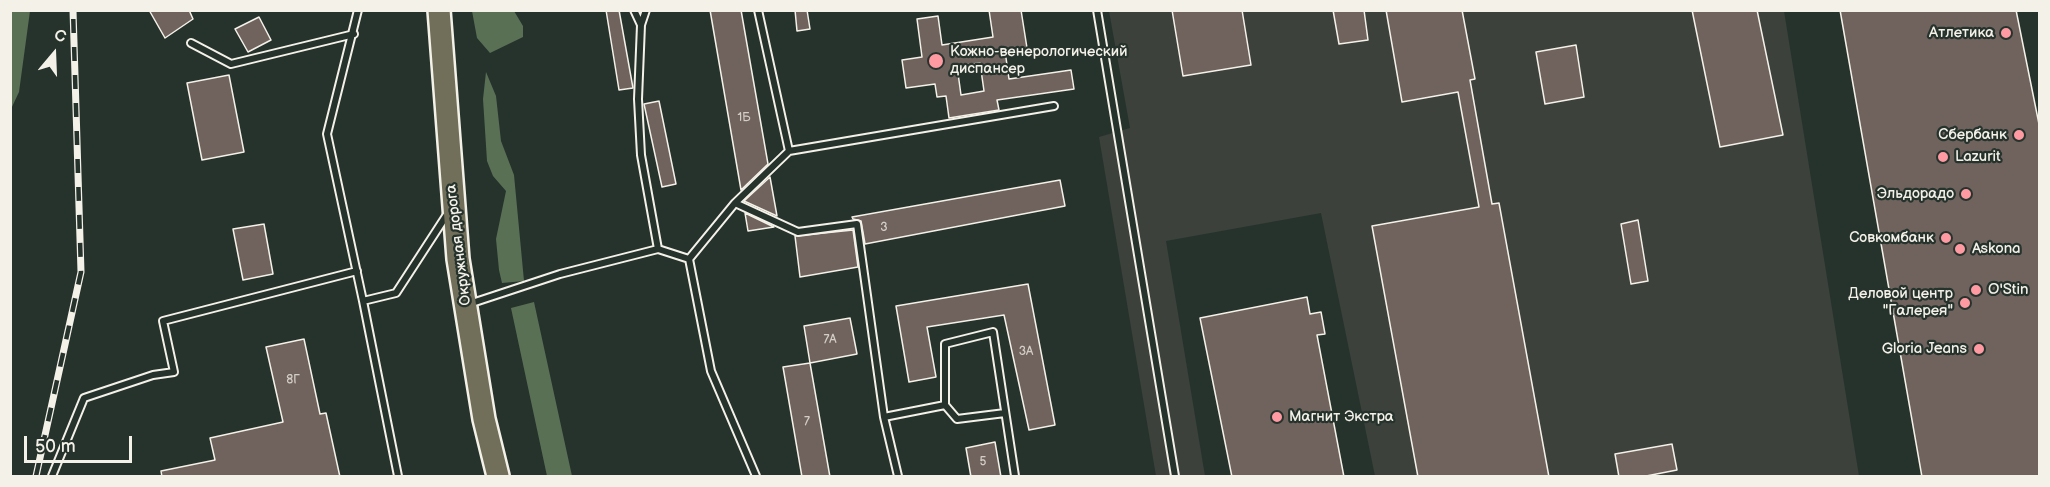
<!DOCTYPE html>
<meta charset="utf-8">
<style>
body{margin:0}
#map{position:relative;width:2050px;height:487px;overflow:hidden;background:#26332d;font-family:"Balsamiq Sans",sans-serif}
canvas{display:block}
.frame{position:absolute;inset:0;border:12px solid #f4f1e8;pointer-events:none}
.north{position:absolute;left:24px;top:24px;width:60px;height:60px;-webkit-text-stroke:4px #26332d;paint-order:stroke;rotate:19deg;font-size:16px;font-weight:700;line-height:24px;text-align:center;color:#f4f1e8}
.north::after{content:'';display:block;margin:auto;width:21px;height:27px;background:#f4f1e8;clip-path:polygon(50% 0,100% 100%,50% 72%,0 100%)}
.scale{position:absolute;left:24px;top:436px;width:108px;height:27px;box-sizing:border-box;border:3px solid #f4f1e8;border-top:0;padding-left:8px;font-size:18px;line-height:21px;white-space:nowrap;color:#f4f1e8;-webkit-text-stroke:4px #26332d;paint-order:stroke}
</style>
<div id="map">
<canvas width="2050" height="487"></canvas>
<div class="frame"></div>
<div class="north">С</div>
<div class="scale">50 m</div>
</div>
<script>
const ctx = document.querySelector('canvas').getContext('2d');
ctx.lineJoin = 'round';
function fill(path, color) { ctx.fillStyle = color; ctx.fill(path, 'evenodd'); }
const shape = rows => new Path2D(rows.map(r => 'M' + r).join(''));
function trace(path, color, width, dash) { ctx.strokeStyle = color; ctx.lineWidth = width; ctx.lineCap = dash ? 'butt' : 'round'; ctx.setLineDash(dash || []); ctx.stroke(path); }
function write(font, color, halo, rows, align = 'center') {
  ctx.font = font + ' "Balsamiq Sans",sans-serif'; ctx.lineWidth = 4.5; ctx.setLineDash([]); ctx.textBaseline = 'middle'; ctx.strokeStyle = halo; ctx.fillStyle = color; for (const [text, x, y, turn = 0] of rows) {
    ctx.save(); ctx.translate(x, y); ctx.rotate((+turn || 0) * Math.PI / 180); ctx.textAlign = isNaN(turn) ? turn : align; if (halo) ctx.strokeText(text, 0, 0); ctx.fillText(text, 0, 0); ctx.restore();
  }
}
fill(shape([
 [1109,11,1784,11,1859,476,1375,476,1321,213,1166,241,1205,476,1156,476,1099,137,1130,128]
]), '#3c413c');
fill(shape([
 [11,10,30,11,19,92,11,109],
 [472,11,514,11,523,26,523,37,490,53,477,38],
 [486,72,496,96,501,141,514,175,524,281,502,283,499,270,496,239,506,191,493,176,487,161,483,99],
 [534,302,572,476,547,476,511,308]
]), '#597055');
const building = shape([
 [149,10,189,10,193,19,165,38,149,10],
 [606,10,619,10,633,88,619,90,606,10],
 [710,10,741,10,768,164,741,190,710,10],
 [795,10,807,10,810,29,797,31,795,10],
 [989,10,1021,10,1027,48,1005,51,1009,79,1071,70,1074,89,997,100,999,110,949,118,946,96,937,97,935,84,906,88,902,60,922,57,917,19,938,16,942,45,993,37,989,10],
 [980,63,984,91,961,95,957,66,980,63],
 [1172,10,1242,10,1251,65,1183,76,1172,10],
 [1333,10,1364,10,1368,40,1339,44,1333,10],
 [1386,10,1462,10,1475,79,1470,80,1492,204,1499,203,1549,477,1418,477,1372,226,1479,207,1458,92,1402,102,1386,10],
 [1692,10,1757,10,1783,135,1720,147,1692,10],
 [1840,10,2016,10,2040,129,2040,477,1922,477,1840,10],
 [259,17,271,40,248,52,235,29,259,17],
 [1576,45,1584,97,1545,104,1536,52,1576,45],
 [229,75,244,152,202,160,187,83,229,75],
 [659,101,676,184,662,187,644,104,659,101],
 [770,177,777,216,744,201,770,177],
 [1060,180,1065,206,865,244,861,221,853,219,852,217,1060,180],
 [745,213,774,227,748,231,745,213],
 [1638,220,1648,281,1631,284,1621,224,1638,220],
 [264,224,273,274,243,280,233,229,264,224],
 [853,230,858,267,800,277,795,236,853,230],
 [1028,284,1055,425,1029,430,1004,315,927,327,936,377,909,382,896,306,1028,284],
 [1307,297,1310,314,1321,312,1325,334,1317,335,1344,477,1232,477,1200,318,1307,297],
 [850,318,857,354,810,363,804,326,850,318],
 [304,339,320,414,326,413,340,477,162,477,161,471,215,460,210,438,283,422,266,347,304,339],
 [810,363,830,477,802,477,783,367,810,363],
 [995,442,1001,477,971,477,966,448,995,442],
 [1672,444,1677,470,1641,477,1619,477,1615,454,1672,444]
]);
fill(building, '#70635e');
trace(building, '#f4f1e8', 1.5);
const service = shape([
 [358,10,327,134,363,301,396,293,448,213],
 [634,10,641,25],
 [646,10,641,25,638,99,641,155,658,249],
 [758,10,789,151],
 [1097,10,1175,476],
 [191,43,231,64,354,34],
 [735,203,789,151,1054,106],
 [689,259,711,371,756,476],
 [363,301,398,476],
 [469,304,560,274,658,249,689,259,735,203,798,232,857,224,884,417],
 [945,405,957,419,1005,413],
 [52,476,84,398,153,375,174,372,163,321,357,271],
 [898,476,884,417,945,405,945,344,993,332,1015,476]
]);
const trunk = shape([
 [439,10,458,259,484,419,498,476]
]);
trace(service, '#f4f1e8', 10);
trace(trunk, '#f4f1e8', 26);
trace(service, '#26332d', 6);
trace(trunk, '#716e59', 21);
const rail = shape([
 [36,476,81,272,73,10]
]);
trace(rail, '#f4f1e8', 7);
trace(rail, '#26332d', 4.5, [14]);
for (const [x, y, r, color] of [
 [2006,33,6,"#ff9aa2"],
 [936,61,8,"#ff9aa2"],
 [2019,135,6,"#ff9aa2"],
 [1943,157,6,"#ff9aa2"],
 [1966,194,6,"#ff9aa2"],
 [1946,238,6,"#ff9aa2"],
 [1960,249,6,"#ff9aa2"],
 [1976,290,6,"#ff9aa2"],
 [1965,303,6,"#ff9aa2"],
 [1979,349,6,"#ff9aa2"],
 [1277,417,6,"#ff9aa2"]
]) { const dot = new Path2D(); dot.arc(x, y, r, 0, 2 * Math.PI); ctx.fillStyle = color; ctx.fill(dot); trace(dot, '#26332d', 2); }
write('12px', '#d3cec6', null, [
 ["1Б",744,118],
 ["3",884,228],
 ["7А",830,340],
 ["3А",1026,352],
 ["8Г",293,380],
 ["7",807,422],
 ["5",983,462]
]);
write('15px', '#f4f1e8', '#26332d', [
 ["Атлетика",1994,33],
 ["Кожно-венерологический",950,52,"left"],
 ["диспансер",950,69,"left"],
 ["Сбербанк",2007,135],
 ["Lazurit",1955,157,"left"],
 ["Эльдорадо",1954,194],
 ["Совкомбанк",1934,238],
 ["Askona",1972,249,"left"],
 ["O'Stin",1988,290,"left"],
 ["Деловой центр",1953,294],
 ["\"Галерея\"",1953,311],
 ["Gloria Jeans",1967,349],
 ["Магнит Экстра",1289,417,"left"]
], 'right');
write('15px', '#f4f1e8', '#26332d', [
 ["Окружная дорога",459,245,-97]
]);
</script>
